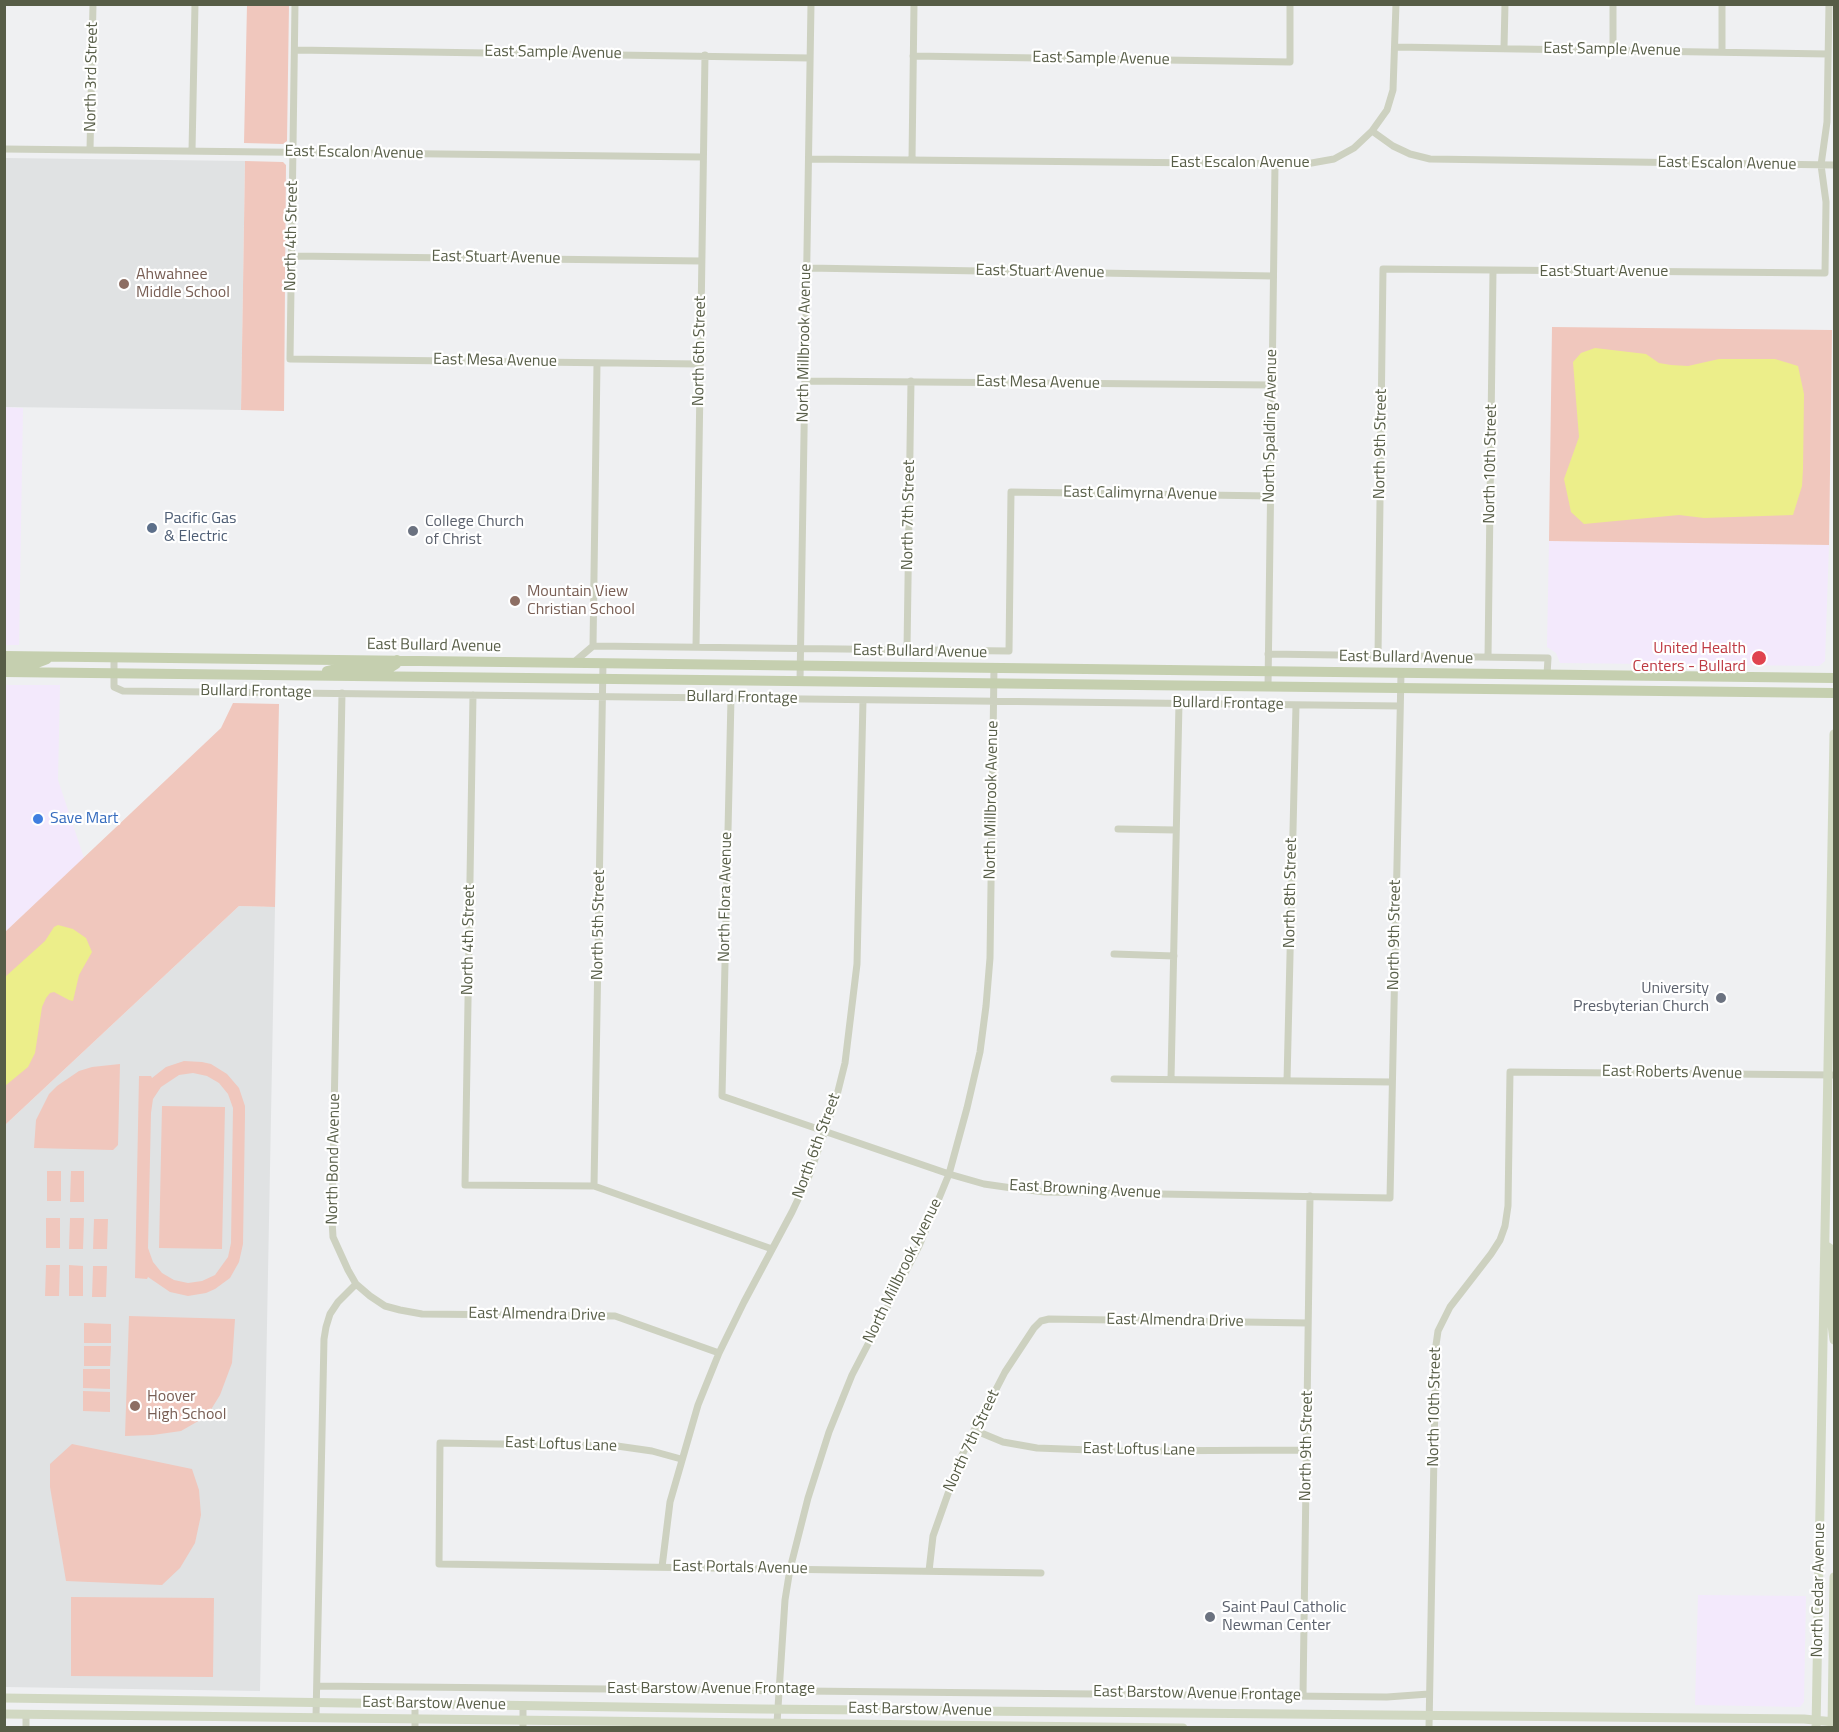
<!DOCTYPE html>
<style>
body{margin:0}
#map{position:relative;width:1839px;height:1732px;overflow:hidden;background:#eff0f2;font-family:"Titillium Web",sans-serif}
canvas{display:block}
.frame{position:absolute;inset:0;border:6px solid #575d47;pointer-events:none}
</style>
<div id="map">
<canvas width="1839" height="1732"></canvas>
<div class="frame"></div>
</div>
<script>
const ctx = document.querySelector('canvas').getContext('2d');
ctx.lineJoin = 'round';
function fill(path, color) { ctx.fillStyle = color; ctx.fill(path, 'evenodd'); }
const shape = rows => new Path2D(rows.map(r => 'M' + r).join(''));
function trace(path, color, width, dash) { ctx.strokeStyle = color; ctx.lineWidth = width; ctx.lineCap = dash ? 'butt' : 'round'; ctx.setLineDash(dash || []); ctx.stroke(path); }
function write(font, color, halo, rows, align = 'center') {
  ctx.font = font + ' "Titillium Web",sans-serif'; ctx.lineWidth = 4.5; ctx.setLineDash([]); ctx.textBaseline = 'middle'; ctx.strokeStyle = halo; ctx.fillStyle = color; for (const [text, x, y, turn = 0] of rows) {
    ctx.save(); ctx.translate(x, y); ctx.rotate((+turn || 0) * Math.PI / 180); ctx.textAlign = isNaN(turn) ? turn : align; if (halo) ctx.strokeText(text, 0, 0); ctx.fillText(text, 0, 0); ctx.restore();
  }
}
fill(shape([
 [5,407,23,408,19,645,5,645],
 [1549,541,1829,545,1825,661,1819,666,1560,663,1556,653,1547,647],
 [5,685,60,685,58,780,84,858,5,932],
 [1698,1595,1806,1596,1804,1702,1800,1707,1695,1705]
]), '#f3e9fc');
fill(shape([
 [5,158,245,161,241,410,5,407],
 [239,906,275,907,260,1691,5,1687,5,1125]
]), '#e0e2e3');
fill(shape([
 [247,5,289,5,287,141,283,144,244,143],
 [245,161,283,162,286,165,284,411,241,410],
 [1552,327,1832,330,1829,545,1549,541],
 [233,703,279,704,275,907,239,906,5,1125,5,932,221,728],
 [184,1061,202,1062,211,1064,227,1074,239,1088,245,1106,245,1115,243,1244,239,1262,230,1278,215,1289,206,1293,188,1296,170,1292,148,1277,147,1279,135,1278,139,1076,151,1076,152,1078,166,1067],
 [193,1073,207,1076,219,1083,228,1094,233,1108,231,1243,228,1257,215,1275,202,1281,188,1283,174,1280,162,1273,153,1262,148,1248,151,1113,153,1099,161,1087,179,1075],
 [120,1064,118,1145,113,1150,34,1148,36,1120,49,1094,57,1086,79,1071,92,1067],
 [162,1106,225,1107,222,1249,159,1248],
 [47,1171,61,1171,61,1201,47,1201],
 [71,1171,84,1171,84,1202,70,1202],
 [46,1218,60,1218,60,1248,46,1248],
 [70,1218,84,1218,83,1249,69,1249],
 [94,1219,108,1219,107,1249,93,1249],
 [46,1265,60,1265,59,1296,45,1296],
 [69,1265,83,1266,83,1296,69,1296],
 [93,1266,107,1266,106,1297,92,1297],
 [129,1316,235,1319,232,1363,220,1395,207,1416,181,1431,153,1435,125,1436],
 [84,1323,111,1324,111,1343,84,1343],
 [84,1346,111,1346,110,1366,84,1366],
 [83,1369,110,1369,110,1389,83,1388],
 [83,1391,110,1392,110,1412,83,1411],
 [72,1444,192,1469,199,1490,201,1515,195,1543,180,1568,162,1585,66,1581,50,1487,50,1464],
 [71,1597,214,1598,213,1677,71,1676]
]), '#f0c7bd');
fill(shape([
 [1595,348,1646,354,1659,363,1671,365,1688,366,1719,359,1775,359,1798,366,1804,394,1803,469,1802,486,1793,515,1704,518,1679,515,1584,524,1571,512,1564,479,1579,437,1573,362,1581,353],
 [58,925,73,929,86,938,92,952,79,975,73,1001,69,1000,54,992,50,993,46,998,42,1007,35,1053,28,1067,5,1086,5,977,45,941,54,927]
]), '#ecee8a');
trace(shape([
 [295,4,290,359,699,364],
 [1395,47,1828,54],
 [1504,48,1505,4],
 [295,50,810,58],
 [1613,50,1613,4],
 [1722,52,1722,4],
 [913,56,1290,62,1290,4],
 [1372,131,1387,110,1393,90,1396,4],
 [4,149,703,157],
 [90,150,93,4],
 [192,151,195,4],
 [809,159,1306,164,1334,159,1354,148,1372,131,1393,146,1410,154,1430,159,1834,165],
 [912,160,914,4],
 [292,256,701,261],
 [807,268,1273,276],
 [805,381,1272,385],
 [593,646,1009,651,1011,492,1270,496],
 [696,647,705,55],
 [907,649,911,381],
 [1268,654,1548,658,1547,675],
 [1378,655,1383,269,1825,273,1826,202,1821,165,1827,122,1829,4],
 [1488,657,1493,271],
 [114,658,114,687,123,691,1400,706],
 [573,663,593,646,597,363],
 [800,681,811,4],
 [1268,687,1275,164],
 [342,693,332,1220,333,1237,348,1270,356,1284,370,1296,385,1306,400,1310,422,1314,615,1316,719,1353],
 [473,695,465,1185,594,1186,772,1249],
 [731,698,722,1096,949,1174,984,1184,1012,1188,1045,1192,1390,1198,1401,673],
 [1118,829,1176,830],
 [1114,954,1174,956],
 [1114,1079,1392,1082],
 [1171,1079,1179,703],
 [1287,1081,1296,705],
 [594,1186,603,663],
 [974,1430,1003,1442,1037,1448,1118,1451,1307,1450],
 [681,1459,652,1451,617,1446,440,1443,439,1564,1041,1573],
 [662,1567,670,1502,698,1405,719,1353,744,1302,792,1212,809,1176,836,1099,845,1063,857,964,863,700],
 [929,1571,933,1536,961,1457,1005,1372,1034,1328,1041,1321,1049,1319,1308,1323],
 [317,1686,1387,1697,1429,1694],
 [1303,1696,1310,1196],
 [316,1717,324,1339,326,1327,330,1314,338,1302,356,1284],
 [777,1723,785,1600,790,1569,808,1498,829,1432,852,1375,919,1246,935,1208,949,1174,967,1108,980,1052,986,1006,990,958,994,667],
 [26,1728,26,1714],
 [415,1728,415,1704],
 [523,1728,523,1705],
 [1429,1728,1436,1345,1438,1331,1450,1307,1491,1254,1500,1240,1505,1226,1508,1206,1510,1072,1834,1075]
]), '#cdd1c0', 7);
trace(shape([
 [1825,1245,1831,1249,1833,1254,1832,1325,1834,1340],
 [4,1698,762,1709,1804,1719,1834,1722],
 [4,1714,1183,1728],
 [1816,1728,1834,734],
 [1832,1728,1834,1577]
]), '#d1d8c2', 9);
trace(shape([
 [4,656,1834,678],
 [4,664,34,664,47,659],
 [327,671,340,668,388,669,396,664,397,660],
 [4,672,1834,693]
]), '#c5cfaf', 10);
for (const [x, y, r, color] of [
 [124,284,6,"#8d6e63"],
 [152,528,6,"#5c6f8a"],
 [413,531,6,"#6b7280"],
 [515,601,6,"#8d6e63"],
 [1759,658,8,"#e0444e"],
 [38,819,6,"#3f7fe0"],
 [1721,998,6,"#6b7280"],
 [135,1406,6,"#8d6e63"],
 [1210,1617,6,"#6b7280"]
]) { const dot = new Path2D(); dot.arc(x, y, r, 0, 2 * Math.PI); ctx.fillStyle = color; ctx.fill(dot); trace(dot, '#fff', 2); }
write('16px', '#575d47', '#fff', [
 ["East Sample Avenue",1612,50,1],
 ["East Sample Avenue",553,53,1],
 ["East Sample Avenue",1101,59,1],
 ["North 3rd Street",92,77,-89],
 ["East Escalon Avenue",354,153,1],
 ["East Escalon Avenue",1240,163],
 ["East Escalon Avenue",1727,164,1],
 ["North 4th Street",292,236,-89],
 ["East Stuart Avenue",496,258,1],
 ["East Stuart Avenue",1040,272,1],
 ["East Stuart Avenue",1604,272],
 ["North Millbrook Avenue",805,343,-89],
 ["North 6th Street",700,351,-89],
 ["East Mesa Avenue",495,361,1],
 ["East Mesa Avenue",1038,383,1],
 ["North Spalding Avenue",1271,426,-89],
 ["North 9th Street",1381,444,-89],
 ["North 10th Street",1491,464,-89],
 ["East Calimyrna Avenue",1140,494,1],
 ["North 7th Street",909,515,-89],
 ["East Bullard Avenue",434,646,1],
 ["East Bullard Avenue",920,652,1],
 ["East Bullard Avenue",1406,658,1],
 ["Bullard Frontage",256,692,1],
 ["Bullard Frontage",742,698,1],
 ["Bullard Frontage",1228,704,1],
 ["North Millbrook Avenue",992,800,-89],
 ["North 8th Street",1291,893,-89],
 ["North Flora Avenue",726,897,-89],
 ["North 5th Street",599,925,-89],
 ["North 9th Street",1395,935,-89],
 ["North 4th Street",469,940,-89],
 ["East Roberts Avenue",1672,1073,1],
 ["North 6th Street",817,1146,-70],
 ["North Bond Avenue",334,1159,-89],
 ["East Browning Avenue",1085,1190,3],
 ["North Millbrook Avenue",903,1271,-64],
 ["East Almendra Drive",537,1315,1],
 ["East Almendra Drive",1175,1321,1],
 ["North 10th Street",1435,1407,-89],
 ["North 7th Street",972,1441,-65],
 ["East Loftus Lane",561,1445,2],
 ["North 9th Street",1307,1446,-89],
 ["East Loftus Lane",1139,1450,1],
 ["East Portals Avenue",740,1568,1],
 ["North Cedar Avenue",1819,1590,-89],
 ["East Barstow Avenue Frontage",711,1689],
 ["East Barstow Avenue Frontage",1197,1694,1],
 ["East Barstow Avenue",434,1704,1],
 ["East Barstow Avenue",920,1710,1]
]);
write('16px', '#785e54', '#fff', [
 ["Ahwahnee",136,275],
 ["Middle School",136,293],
 ["Mountain View",527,592],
 ["Christian School",527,610],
 ["Hoover",147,1397],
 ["High School",147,1415]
], 'left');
write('16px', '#4e5e75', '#fff', [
 ["Pacific Gas",164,519],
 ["& Electric",164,537]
], 'left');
write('16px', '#5b616d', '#fff', [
 ["College Church",425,522],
 ["of Christ",425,540],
 ["University",1709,989,"right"],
 ["Presbyterian Church",1709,1007,"right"],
 ["Saint Paul Catholic",1222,1608],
 ["Newman Center",1222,1626]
], 'left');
write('16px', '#be3a42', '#fff', [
 ["United Health",1746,649],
 ["Centers - Bullard",1746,667]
], 'right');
write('16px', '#366cbe', '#fff', [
 ["Save Mart",50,819]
], 'left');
</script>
